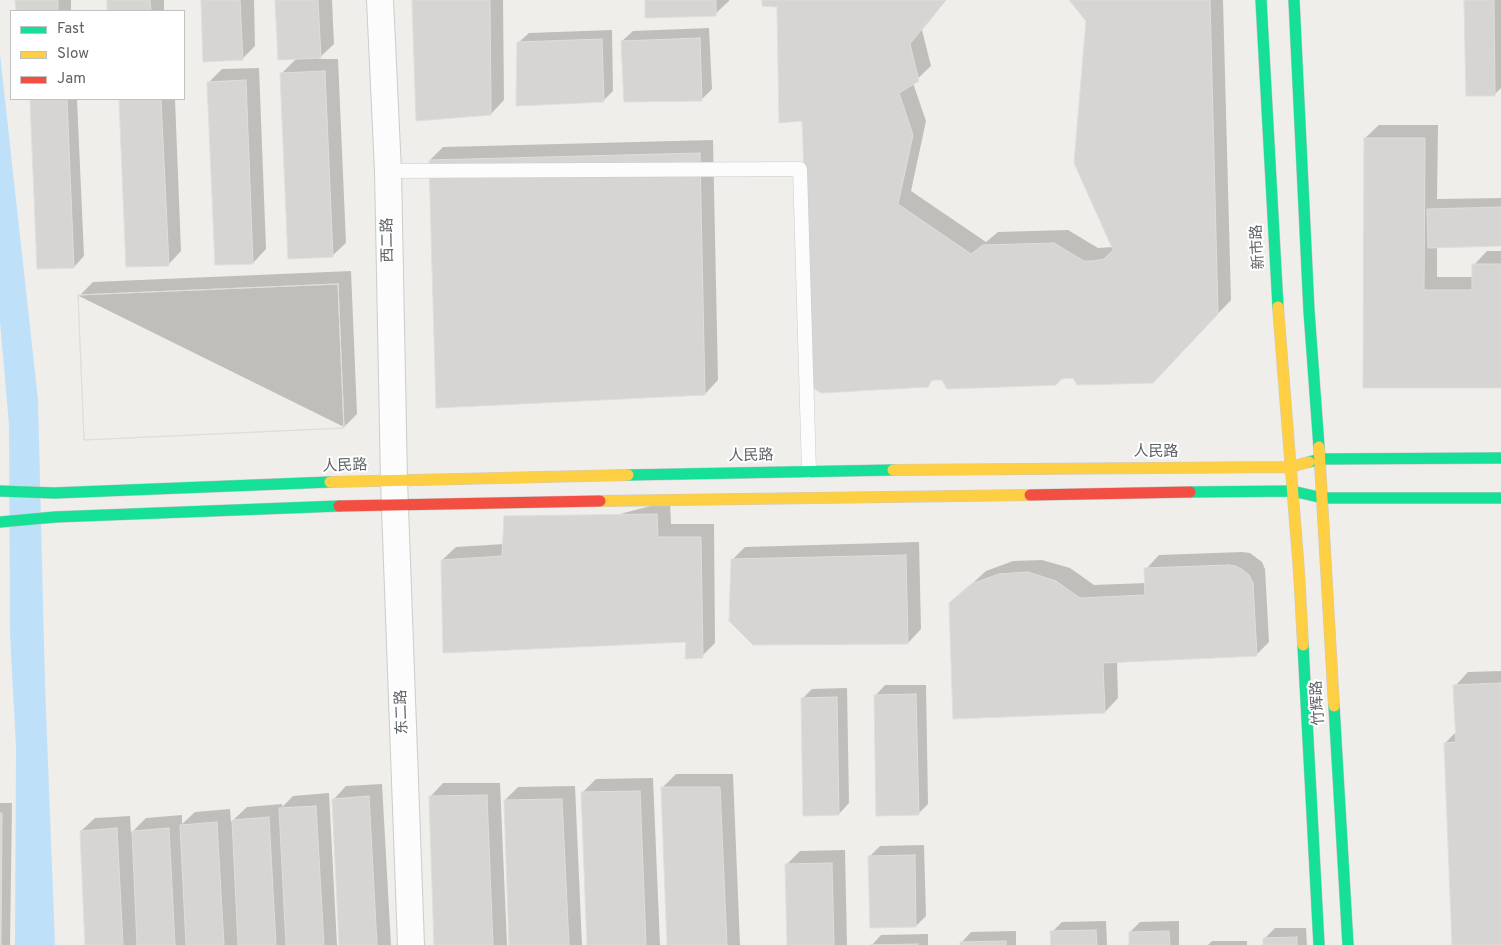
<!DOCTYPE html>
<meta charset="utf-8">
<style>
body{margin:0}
#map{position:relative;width:1501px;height:945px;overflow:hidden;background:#efeeea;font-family:Overpass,sans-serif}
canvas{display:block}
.legend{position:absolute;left:10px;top:10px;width:175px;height:90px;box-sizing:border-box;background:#fff;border:1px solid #bfc1c3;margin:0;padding:6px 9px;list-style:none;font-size:15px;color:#5f6368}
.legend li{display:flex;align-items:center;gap:10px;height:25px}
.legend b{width:25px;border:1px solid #bfc1c3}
</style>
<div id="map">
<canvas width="1501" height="945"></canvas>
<ul class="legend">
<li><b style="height:6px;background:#16e098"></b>Fast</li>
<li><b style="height:6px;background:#ffcf43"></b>Slow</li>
<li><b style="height:6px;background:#f24e42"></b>Jam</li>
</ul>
</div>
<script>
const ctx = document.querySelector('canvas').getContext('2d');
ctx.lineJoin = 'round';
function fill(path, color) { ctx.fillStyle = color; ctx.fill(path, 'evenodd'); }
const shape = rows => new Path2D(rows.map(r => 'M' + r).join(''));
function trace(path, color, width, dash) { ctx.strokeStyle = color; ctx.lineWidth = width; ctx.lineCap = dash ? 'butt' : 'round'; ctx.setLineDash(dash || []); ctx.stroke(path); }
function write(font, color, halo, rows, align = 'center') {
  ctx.font = font + ' Overpass,"Noto Sans SC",sans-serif'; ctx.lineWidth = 4; ctx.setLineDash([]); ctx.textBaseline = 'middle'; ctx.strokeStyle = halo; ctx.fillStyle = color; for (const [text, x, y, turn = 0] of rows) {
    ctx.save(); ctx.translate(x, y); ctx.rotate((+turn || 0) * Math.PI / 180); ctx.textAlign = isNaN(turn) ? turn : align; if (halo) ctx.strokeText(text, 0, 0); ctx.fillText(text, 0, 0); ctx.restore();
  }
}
fill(shape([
 [0,54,38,400,45,685,55,945,15,945,16,746,10,634,9,425,0,321]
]), '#bfe0f9');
fill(shape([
 [16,0,71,0,71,11,17,11],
 [108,0,164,0,164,11,108,11],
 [202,0,254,0,255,46,242,59],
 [276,0,332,0,334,44,318,59,338,59,346,243,332,256,281,74,297,58],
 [413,0,503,0,504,100,491,114],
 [646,0,729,0,729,1,715,14],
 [763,0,946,0,922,30,931,66,913,83,926,121,911,191,986,242,998,232,1068,230,1098,248,1113,247,1088,20,1071,0,1223,0,1231,300,1166,368,1063,378,1056,384,934,379,927,386,803,119,778,5],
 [1465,0,1501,0,1501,88,1495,94],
 [709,28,712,89,702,99,622,41,633,31],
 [612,30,613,91,603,101,518,43,529,33],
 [259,68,266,249,253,263,208,83,222,69],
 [31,99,77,99,84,256,74,267,38,268],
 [120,99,175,99,181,251,168,265,127,266],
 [1379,125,1438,125,1437,199,1501,198,1501,245,1437,246,1437,277,1473,277,1474,265,1487,251,1501,251,1501,387,1364,386,1365,138],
 [713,140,718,380,705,394,430,160,443,147],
 [351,271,357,414,344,427,79,296,93,282],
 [670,501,671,524,714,524,715,643,702,656,688,641,442,560,456,547,504,544],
 [919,542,921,629,908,643,732,560,745,547],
 [1242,552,1250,553,1262,562,1265,569,1269,642,1256,655,1117,661,1118,698,1105,712,950,604,986,571,1013,561,1042,560,1070,568,1094,585,1146,583,1146,569,1159,555],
 [1501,671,1501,945,1453,945,1445,743,1457,731,1455,686,1468,672],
 [885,685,926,685,928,804,918,814,875,696],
 [847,688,849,803,839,814,802,699,812,689],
 [676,774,733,774,740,945,668,945,662,788],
 [653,778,660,945,588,945,583,792,596,779],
 [443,783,500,783,507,945,435,945,430,797],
 [382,784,391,945,340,945,333,800,346,786],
 [575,786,582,945,511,945,505,800,518,787],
 [329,793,337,945,87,945,81,831,95,818,130,816,131,833,146,818,182,815,182,824,195,812,230,809,231,822,247,807,282,804,282,807,293,796],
 [0,803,12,803,10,945,0,945],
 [924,845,926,916,916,926,870,856,880,846],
 [845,850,847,945,788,945,787,864,800,851],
 [1106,921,1107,945,1052,945,1052,932,1062,922],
 [1179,921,1179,945,1130,945,1130,932,1140,922],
 [1275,928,1306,928,1307,945,1265,945,1264,939],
 [1016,931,1016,945,961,945,961,943,971,932],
 [928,934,928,945,872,945,881,935],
 [1212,941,1247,941,1247,945,1208,945]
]), '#0003');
const building = shape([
 [15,0,58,0,58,11,16,11,15,0],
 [107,0,150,0,151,11,107,11,107,0],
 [201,0,240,0,243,60,203,62,201,0],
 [275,0,318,0,321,58,278,60,275,0],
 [412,0,490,0,491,115,416,121,412,0],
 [645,0,716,0,716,16,645,18,645,0],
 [762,0,945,0,910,44,919,81,899,93,913,135,898,204,971,254,983,245,1054,243,1084,261,1093,261,1104,259,1113,250,1074,163,1086,21,1069,0,1210,0,1218,314,1153,383,1077,385,1073,378,1061,379,1056,385,947,389,942,380,932,380,928,387,821,393,813,388,802,121,779,123,777,7,762,6,762,0],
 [1464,0,1494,0,1495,96,1466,96,1464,0],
 [700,38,702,101,624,102,621,41,700,38],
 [602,39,604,102,516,106,517,42,602,39],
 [325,71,333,257,288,259,280,73,325,71],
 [246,80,253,264,215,265,207,82,246,80],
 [30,99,67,99,74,268,37,269,30,99],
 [119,99,161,99,169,266,126,267,119,99],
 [1364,138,1425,138,1424,290,1472,290,1472,264,1501,264,1501,388,1363,388,1364,138],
 [700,153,705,395,436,408,429,160,700,153],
 [1501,207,1501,246,1428,248,1427,209,1501,207],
 [338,284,344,428,84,440,78,295,338,284],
 [338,284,344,428,84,440,78,295,338,284],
 [657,514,658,537,701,537,703,658,685,659,686,642,443,653,441,560,502,556,504,516,657,514],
 [906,555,908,644,753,645,729,621,731,559,906,555],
 [1228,565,1236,566,1243,570,1249,575,1253,583,1257,656,1103,663,1105,713,953,719,949,603,971,584,999,574,1028,572,1056,581,1080,598,1145,595,1144,568,1228,565],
 [1501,683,1501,945,1452,945,1444,743,1456,742,1453,685,1501,683],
 [916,694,919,815,876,816,874,695,916,694],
 [837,697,839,815,803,816,801,698,837,697],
 [661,787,720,787,727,945,667,945,661,787],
 [640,791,646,945,587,945,581,792,640,791],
 [487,795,493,945,434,945,429,796,487,795],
 [369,796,377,945,339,945,332,799,369,796],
 [562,799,569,945,509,945,504,800,562,799],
 [316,806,324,945,286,945,279,808,316,806],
 [0,813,2,813,1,945,0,945,0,813],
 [269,817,276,945,238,945,232,820,269,817],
 [217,822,224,945,186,945,180,825,217,822],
 [117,828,123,945,85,945,80,831,117,828],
 [169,828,175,945,137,945,132,831,169,828],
 [915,855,916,927,870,928,868,856,915,855],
 [832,863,834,945,787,945,785,864,832,863],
 [1096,930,1097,945,1051,945,1050,931,1096,930],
 [1169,931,1170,945,1129,945,1129,932,1169,931],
 [1297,937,1297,945,1263,945,1263,938,1297,937],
 [1006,941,1006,945,960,945,960,942,1006,941],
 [918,944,918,945,870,945,918,944]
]);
fill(building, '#d6d5d3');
trace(building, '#deddd9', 1);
const lane = shape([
 [388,171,800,169,809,471]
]);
const street = shape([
 [380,0,388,171,394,480,411,945]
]);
const fast = shape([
 [1261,0,1278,307],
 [1294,0,1309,311,1319,447],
 [1309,462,1320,459,1501,458],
 [628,475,893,470],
 [0,491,54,493,330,482],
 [1190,492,1292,491,1323,498,1501,498],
 [0,522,55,517,339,506],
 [1303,645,1319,945],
 [1334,706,1348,945]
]);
const slow = shape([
 [1278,307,1299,572,1303,645],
 [1319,447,1334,706],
 [893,470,1290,467,1309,462],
 [330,482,628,475],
 [600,501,1030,495]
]);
const jam = shape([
 [1030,495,1190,492],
 [339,506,600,501]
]);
trace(lane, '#cbcccc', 15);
trace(street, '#cbcccc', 28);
trace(fast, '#cacacb', 12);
trace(slow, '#cacacb', 12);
trace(jam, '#cacacb', 12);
trace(lane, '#fdfcfc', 14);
trace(street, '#fdfcfc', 26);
trace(fast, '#16e098', 11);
trace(slow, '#ffcf43', 11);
trace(jam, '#f24e42', 11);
write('15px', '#5f6368', '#fff', [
 ["西二路",389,240,-91],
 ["新市路",1259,247,-93],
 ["人民路",1156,453],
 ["人民路",751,457,-1],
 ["人民路",345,467,-2],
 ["竹辉路",1319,703,-93],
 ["东二路",403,712,-92]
]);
</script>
